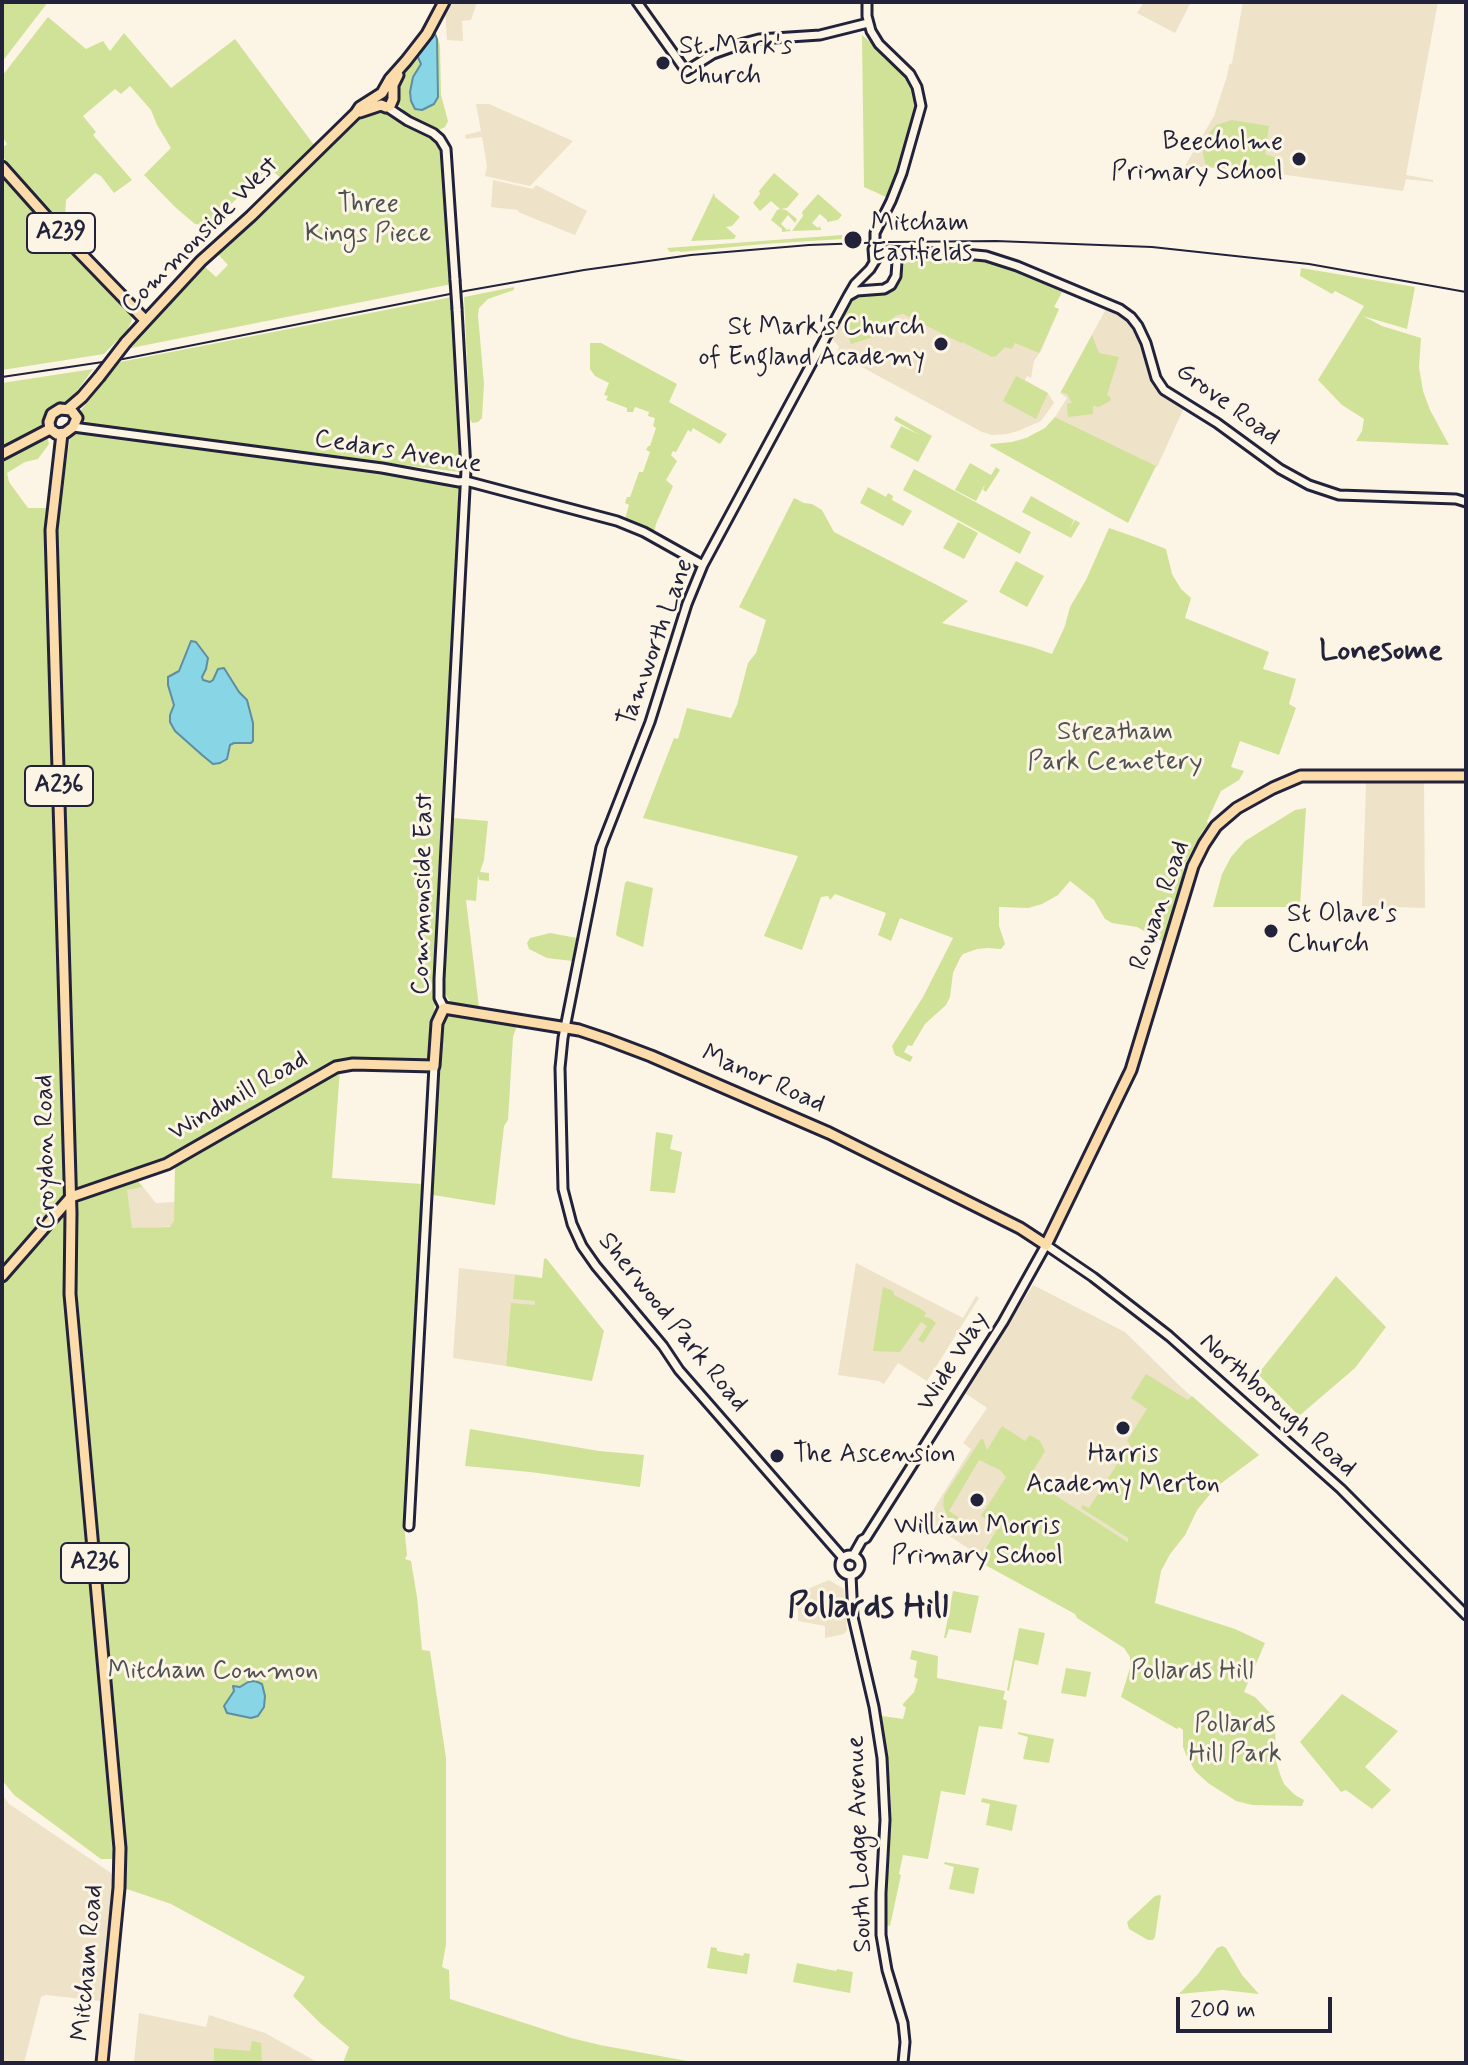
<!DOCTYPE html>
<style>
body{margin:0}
#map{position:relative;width:1468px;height:2065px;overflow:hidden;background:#fcf5e5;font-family:Mynerve,sans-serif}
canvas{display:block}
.frame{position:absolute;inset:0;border:4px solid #22223b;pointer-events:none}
.scale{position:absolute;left:1176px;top:1997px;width:156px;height:36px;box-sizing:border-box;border:4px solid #22223b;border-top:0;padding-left:10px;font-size:24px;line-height:28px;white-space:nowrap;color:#22223b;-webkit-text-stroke:6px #fcf5e5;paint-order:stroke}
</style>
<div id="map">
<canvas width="1468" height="2065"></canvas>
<div class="frame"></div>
<div class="scale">200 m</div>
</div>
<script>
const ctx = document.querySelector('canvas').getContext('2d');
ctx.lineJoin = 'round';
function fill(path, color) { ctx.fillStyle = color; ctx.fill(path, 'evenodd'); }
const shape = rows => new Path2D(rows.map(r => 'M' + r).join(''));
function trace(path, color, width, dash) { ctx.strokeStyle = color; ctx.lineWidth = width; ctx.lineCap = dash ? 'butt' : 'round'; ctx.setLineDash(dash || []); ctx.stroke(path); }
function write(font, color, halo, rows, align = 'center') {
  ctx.font = font + ' Mynerve,sans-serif'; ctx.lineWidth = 6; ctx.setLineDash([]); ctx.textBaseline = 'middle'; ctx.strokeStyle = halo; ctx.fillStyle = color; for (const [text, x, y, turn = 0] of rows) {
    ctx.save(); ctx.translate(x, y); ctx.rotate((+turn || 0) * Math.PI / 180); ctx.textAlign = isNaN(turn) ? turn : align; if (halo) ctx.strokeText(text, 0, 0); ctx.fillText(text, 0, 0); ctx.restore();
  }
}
fill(shape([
 [448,2,477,2,471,20,462,21,463,41,447,40,445,8],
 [1144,2,1191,2,1175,33,1137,13],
 [1243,2,1438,2,1406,175,1433,180,1433,182,1406,179,1403,191,1250,170,1185,166,1214,116,1227,76,1229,65,1232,63],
 [476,104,489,104,573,141,530,186,485,176,487,166,482,137,466,139,465,135,481,131],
 [493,180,533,189,536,185,587,211,575,235,518,212,518,210,491,207],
 [936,258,982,260,1012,269,1062,292,1054,307,1059,309,1041,351,1034,361,1031,378,1027,376,1025,380,1048,393,1054,403,1041,421,1018,431,1007,434,992,435,982,432,836,353,839,347,831,337,854,295,861,292,890,292,896,286,905,263],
 [1106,309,1123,318,1132,326,1139,341,1155,388,1161,394,1184,408,1157,467,1055,417,1067,398,1060,393],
 [1366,782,1424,783,1425,908,1362,906],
 [143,1187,156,1203,175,1202,175,1226,131,1229,125,1190],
 [856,1263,963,1318,976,1296,979,1298,927,1381,898,1363,884,1384,879,1381,838,1375],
 [459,1268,538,1277,534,1325,509,1324,506,1366,453,1358],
 [1033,1285,1125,1332,1182,1388,1259,1455,1216,1487,1209,1494,1197,1510,1185,1535,1170,1554,1164,1565,1029,1478,980,1556,926,1521,971,1449,963,1443,987,1408,965,1393],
 [829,1580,844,1589,847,1630,844,1634,825,1638,825,1626,798,1621,798,1611,793,1595],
 [2,1794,9,1804,111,1873,114,1879,101,2001,46,1995,41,1997,24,2063,2,2063],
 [139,2013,206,2027,209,2015,265,2033,319,2063,134,2063]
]), '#eee2c8');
fill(shape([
 [2,2,48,2,2,62],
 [48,17,86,49,103,41,110,51,124,33,171,88,235,39,314,145,281,178,269,168,208,226,195,224,175,207,144,175,171,148,157,125,151,110,130,86,121,94,115,89,83,116,96,132,93,135,132,180,114,193,101,176,95,173,66,200,65,218,59,223,13,172,2,155,2,148,7,144,2,136,2,76],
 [433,33,436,33,440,45,441,95,448,121,445,127,439,130,415,119,405,112,398,104,396,90,400,76],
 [862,35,904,72,910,83,916,102,917,109,902,158,888,198,864,187],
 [371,111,385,111,395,116,407,124,407,127,438,143,444,154,452,284,131,348,204,266,216,277,228,265,217,253,261,214,361,116],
 [1232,120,1269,126,1265,154,1280,159,1280,173,1208,167,1205,163,1203,153,1206,137,1216,125],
 [2,172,129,307,132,320,128,329,104,354,2,370],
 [774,173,799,194,787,208,781,209,786,210,797,219,795,223,788,215,781,224,787,230,790,229,790,231,782,232,782,229,771,220,777,210,780,209,771,201,760,211,753,203,760,194,759,191],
 [714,193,715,197,740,217,732,226,726,227,736,236,734,239,691,241],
 [818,194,842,215,838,220,827,222,827,220,820,214,812,223,818,228,820,226,821,230,792,231,803,216,802,212],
 [842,235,843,239,764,244,680,252,679,251,670,252,667,248],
 [936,258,982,260,1012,269,1062,292,1054,307,1059,309,1039,353,1015,343,1012,349,1005,347,996,356,992,357,962,342,961,343,903,314,897,315,890,320,887,328,889,332,851,344,842,318,853,296,861,292,890,292,896,286,905,263],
 [1301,268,1415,287,1407,329,1363,316,1382,326,1421,338,1419,367,1423,391,1430,410,1449,445,1356,441,1362,431,1364,419,1342,405,1318,380,1364,306,1335,291,1332,294,1300,276],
 [514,287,514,290,488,299,479,308,478,315,484,384,482,418,478,422,472,423,470,419,464,297],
 [452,297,462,458,459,472,135,431,88,424,82,419,81,410,120,362],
 [1092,335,1099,353,1119,357,1107,395,1111,398,1110,401,1099,407,1093,406,1093,414,1068,417,1067,404,1072,403,1067,394,1061,392],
 [590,343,601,343,677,384,669,402,727,434,720,444,693,428,691,432,688,430,676,452,673,451,671,455,677,461,666,480,673,486,656,524,654,533,625,519,629,505,625,503,627,497,630,497,639,472,643,472,650,452,646,450,648,446,650,446,656,428,653,426,655,418,648,416,649,412,635,407,633,412,627,412,627,408,606,400,608,396,604,395,609,383,595,376,590,369],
 [93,369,72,398,50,409,45,425,2,448,2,383],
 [1016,376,1048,393,1036,419,1003,401],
 [896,416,932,436,918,462,890,447,901,426,920,435,894,420],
 [1055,417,1156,466,1128,523,990,446,991,444,1012,442,1026,438,1045,428],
 [77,432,385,472,455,484,460,489,460,495,432,1059,428,1063,354,1061,165,1163,91,1187,81,1188,77,1186,74,1129,61,652,56,544,58,497,61,496,70,438,72,433],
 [47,435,49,444,38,459,25,462,7,473,9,482,28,508,48,508,45,552,65,1193,64,1198,2,1269,2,458],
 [970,463,991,475,996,467,1000,470,986,492,983,490,985,484,976,501,955,490],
 [914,469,1031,532,1020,554,903,490],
 [868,487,886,497,888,493,893,496,892,500,912,511,903,526,860,503],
 [1031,496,1074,520,1069,530,1075,520,1080,523,1071,538,1022,512],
 [794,498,804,503,812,504,822,510,834,532,968,601,942,623,1032,647,1052,654,1065,626,1070,607,1086,580,1109,528,1138,538,1166,549,1172,574,1181,589,1191,598,1185,618,1269,652,1263,669,1296,679,1289,704,1296,708,1279,755,1240,741,1231,767,1244,771,1239,780,1221,791,1207,821,1208,824,1202,832,1184,866,1181,887,1164,942,1137,927,1112,923,1105,919,1094,900,1070,881,1058,895,1042,904,1028,908,999,907,999,926,1005,944,1001,949,988,948,977,949,963,954,960,958,953,973,950,997,946,1005,925,1024,912,1046,908,1045,904,1052,913,1057,910,1062,895,1055,892,1046,923,997,953,938,900,918,891,941,878,935,886,913,835,894,830,900,828,896,821,897,802,950,764,936,798,856,643,818,674,738,678,739,687,708,731,718,737,705,748,663,756,653,766,620,739,607],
 [958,522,978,533,964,559,943,548],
 [1016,561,1044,576,1027,607,999,592],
 [1306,808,1300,907,1213,907,1222,874,1231,857,1245,841,1295,810],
 [452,818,488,821,484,860,480,872,489,873,489,881,479,880,478,875,476,901,466,900,479,1007,451,1002,446,996,444,989,446,915],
 [627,881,653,888,643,947,617,936,616,934,625,883],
 [550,933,577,938,572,961,547,958,529,949,527,943,530,938],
 [452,1015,517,1025,513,1037,508,1120,504,1126,495,1205,433,1195,441,1032,444,1021,448,1016],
 [340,1069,332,1178,422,1184,423,1221,420,1221,420,1234,422,1234,404,1524,407,1555,405,1559,411,1561,417,1597,422,1650,430,1651,446,1758,446,1944,442,1967,449,1970,450,1999,571,2038,600,2045,698,2063,343,2063,349,2047,320,2023,293,1996,305,1977,171,1904,124,1888,126,1871,113,1859,101,1859,14,1795,2,1780,2,1282,28,1250,66,1209,88,1198,136,1179,143,1187,127,1190,132,1228,170,1227,174,1221,175,1165],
 [656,1132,673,1135,670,1149,682,1152,675,1193,650,1191],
 [546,1258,604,1331,592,1381,506,1366,511,1303,535,1305,535,1301,513,1299,515,1275,542,1278,544,1259],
 [1336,1276,1386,1327,1355,1368,1299,1416,1258,1374],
 [883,1287,893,1291,894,1295,921,1309,926,1313,924,1317,930,1318,936,1323,923,1343,918,1340,927,1326,921,1322,900,1352,873,1351],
 [1146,1374,1188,1400,1192,1396,1259,1455,1216,1487,1197,1510,1185,1535,1170,1554,1161,1571,1155,1603,1235,1629,1265,1643,1244,1692,1255,1697,1272,1715,1275,1724,1276,1761,1280,1774,1284,1784,1295,1795,1304,1800,1302,1806,1252,1805,1236,1801,1208,1783,1195,1771,1187,1757,1183,1747,1183,1730,1179,1727,1177,1729,1121,1697,1130,1668,1130,1657,1124,1648,1077,1618,1075,1614,978,1561,998,1527,981,1516,1006,1477,1000,1470,979,1460,949,1511,964,1521,959,1530,951,1525,948,1519,943,1505,944,1496,981,1439,983,1439,987,1450,1002,1426,1025,1441,1030,1435,1040,1441,1045,1451,1029,1478,1128,1542,1128,1538,1081,1508,1083,1505,1089,1508,1130,1444,1127,1441,1147,1409,1131,1398],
 [470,1429,599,1451,644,1455,640,1487,530,1472,465,1466],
 [953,1591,979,1596,971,1633,949,1629,946,1638,944,1638],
 [1019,1628,1045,1633,1038,1665,1015,1660,1009,1691,1007,1690],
 [912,1650,938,1656,937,1678,1005,1691,1003,1699,1007,1701,1002,1729,979,1726,965,1795,941,1791,928,1859,903,1855,899,1874,901,1875,890,1926,887,1925,887,1903,891,1795,882,1716,903,1719,906,1707,903,1706,903,1704,914,1692,918,1679,914,1677,917,1661,910,1659],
 [1066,1668,1091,1672,1086,1697,1061,1693],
 [1342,1694,1398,1731,1365,1767,1391,1790,1372,1809,1346,1790,1341,1792,1300,1742],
 [1018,1732,1054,1739,1049,1763,1023,1759,1028,1737,1018,1734],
 [982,1798,1017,1805,1012,1831,986,1825,990,1804,981,1802],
 [945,1862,979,1868,974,1894,949,1889,954,1867,944,1864],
 [1160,1895,1161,1896,1155,1937,1153,1940,1148,1940,1129,1929,1127,1922,1155,1896],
 [1222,1946,1226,1948,1242,1975,1259,1994,1223,1990,1179,1994,1198,1974,1217,1948],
 [711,1947,717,1948,717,1951,743,1956,744,1953,750,1954,747,1974,707,1968],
 [797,1963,836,1971,837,1969,853,1972,850,1993,793,1982],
 [252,2041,261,2043,262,2063,214,2063,214,2048,250,2051]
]), '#d0e297');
const water = shape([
 [435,34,437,39,438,97,434,104,422,110,415,109,411,101,410,92,413,77,421,64,417,55,435,34],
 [191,641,196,642,208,658,206,669,202,677,203,680,210,682,213,680,218,669,224,668,239,692,247,700,253,723,253,741,251,743,234,743,230,745,227,759,220,763,213,764,202,755,175,731,170,722,170,715,174,705,168,685,168,677,179,671,191,641],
 [255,1681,262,1684,265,1696,264,1707,258,1716,251,1718,227,1713,224,1706,234,1691,233,1686,240,1687,248,1682,255,1681]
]);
fill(water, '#87d5e5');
trace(water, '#5f8da1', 2);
const minor = shape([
 [637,2,686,71,713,54,744,43,759,39,820,35,868,23],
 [867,2,867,16,871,31,879,44,910,74,917,87,921,106,902,173,891,201,875,233,875,246,873,249,874,262],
 [387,107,408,121,433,133,440,139,446,149,455,280],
 [875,246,881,251,965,254,986,256,1017,266,1120,309,1131,317,1138,326,1146,343,1156,378,1164,390,1217,423,1280,469,1309,485,1339,495,1456,499,1466,502],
 [850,295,857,291,884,289,891,285,896,276,897,262,889,252],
 [73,427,382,468,459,482,466,481,617,521,644,532,703,565],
 [444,1008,439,998,439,979,466,470,457,309],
 [409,1526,434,1066],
 '840 1565a10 10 0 1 1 20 0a10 10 0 1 1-20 0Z',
 [853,1556,862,1540,866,1538,1003,1322,1046,1245,1093,1277,1169,1336,1341,1489,1466,1615],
 [843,1558,679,1370,663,1346,596,1266,582,1246,572,1224,563,1189,560,1068,563,1038,601,847,650,722,687,604,703,565,848,296,855,284,870,269,881,251],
 [851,1575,853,1617,874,1707,882,1758,885,1820,881,1893,881,1935,887,1970,903,2023,905,2042,903,2063]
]);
const major = shape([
 [360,112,381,105,386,107,390,106,393,99,393,85,398,75],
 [2,167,60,232,145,320],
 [126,342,201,261,251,216,356,113,360,107,382,93,390,79,406,61,427,34,444,2],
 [60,409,71,410,77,418,73,427,65,433,57,434,50,429,49,422,52,414,60,409],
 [68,409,82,397,99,377],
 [62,434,51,530,71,1213,70,1294,120,1848,119,1888,102,2063],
 [2,454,50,429],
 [2,1276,71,1197,167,1164,336,1067,353,1064,434,1066,437,1023,444,1008,579,1030,606,1039,651,1056,829,1133,1020,1228,1046,1245,1131,1070,1193,866,1204,844,1216,826,1237,808,1273,788,1301,776,1466,776]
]);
trace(minor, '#22223b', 13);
trace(major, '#22223b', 15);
trace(minor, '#fcf5e5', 7);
trace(major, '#fddcac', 9);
trace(shape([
 [2,377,123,359,465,291,584,270,691,255,809,245,890,242,996,241,1152,247,1309,264,1466,292]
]), '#22223b', 2);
const minorBridge = shape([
 [455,280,457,309]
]);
const majorBridge = shape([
 [99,377,126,342]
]);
trace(minorBridge, '#22223b', 13, []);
trace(majorBridge, '#22223b', 15, []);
trace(minorBridge, '#fcf5e5', 7);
trace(majorBridge, '#fddcac', 9);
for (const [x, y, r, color] of [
 [663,63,8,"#22223b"],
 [1299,159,8,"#22223b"],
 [853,240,10,"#22223b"],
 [941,344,8,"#22223b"],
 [1271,931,8,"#22223b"],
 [1123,1428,8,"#22223b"],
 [777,1456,8,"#22223b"],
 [977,1500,8,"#22223b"]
]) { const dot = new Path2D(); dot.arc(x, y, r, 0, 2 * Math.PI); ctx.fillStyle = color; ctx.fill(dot); trace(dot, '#fcf5e5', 3); }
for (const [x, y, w] of [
 [61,233,68],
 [59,786,68],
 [95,1563,68]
]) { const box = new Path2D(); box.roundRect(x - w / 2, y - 20, w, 40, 6); ctx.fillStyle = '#fcf5e5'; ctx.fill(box); trace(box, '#22223b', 2); }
write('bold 24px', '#22223b', null, [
 ["A239",61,233],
 ["A236",59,786],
 ["A236",95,1563]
]);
write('26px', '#22223b', '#fcf5e5', [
 ["St. Mark's",679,48],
 ["Church",679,78],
 ["Beecholme",1283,144,"right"],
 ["Primary School",1283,174,"right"],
 ["Mitcham",871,225],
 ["Eastfields",871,255],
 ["St Mark's Church",925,329,"right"],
 ["of England Academy",925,359,"right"],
 ["St Olave's",1287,916],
 ["Church",1287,946],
 ["The Ascension",793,1456],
 ["Harris",1123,1456,"center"],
 ["Academy Merton",1123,1486,"center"],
 ["William Morris",977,1528,"center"],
 ["Primary School",977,1558,"center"]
], 'left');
write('26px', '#4e5252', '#fcf5e5', [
 ["Three",368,206],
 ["Kings Piece",368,236],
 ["Streatham",1115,734],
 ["Park Cemetery",1115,764],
 ["Mitcham Common",213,1673],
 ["Pollards Hill",1192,1673],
 ["Pollards",1235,1726],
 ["Hill Park",1235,1756]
]);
write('26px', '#22223b', '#fcf5e5', [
 ["Commonside West",201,236,-45],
 ["Grove Road",1227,405,36],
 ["Cedars Avenue",398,453,9],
 ["Tamworth Lane",657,643,-70],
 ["Commonside East",424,894,-89],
 ["Rowan Road",1161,906,-71],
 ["Manor Road",763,1080,24],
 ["Windmill Road",239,1097,-30],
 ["Croydon Road",47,1152,-91],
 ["Sherwood Park Road",672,1323,51],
 ["Wide Way",954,1362,-58],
 ["Northborough Road",1277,1406,42],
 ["South Lodge Avenue",861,1844,-92],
 ["Mitcham Road",89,1963,-85]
]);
write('bold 30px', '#22223b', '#fcf5e5', [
 ["Lonesome",1381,653]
]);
write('bold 34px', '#22223b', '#fcf5e5', [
 ["Pollards Hill",868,1609]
]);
</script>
